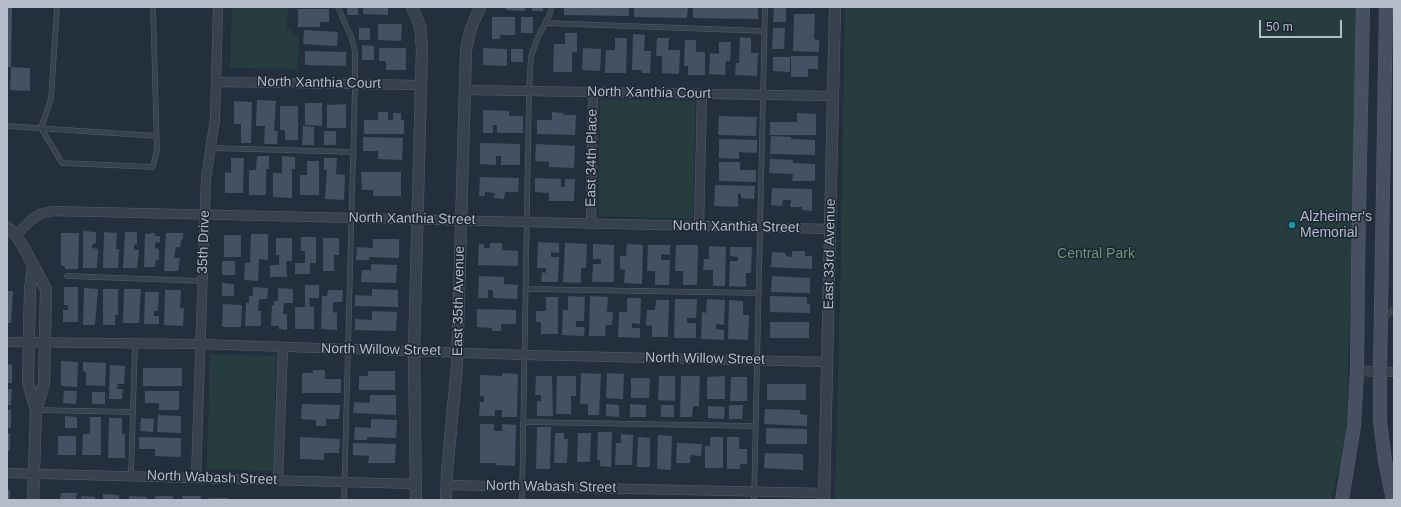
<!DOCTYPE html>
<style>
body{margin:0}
#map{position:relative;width:1401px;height:507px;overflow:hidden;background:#242f3e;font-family:Helvetica,sans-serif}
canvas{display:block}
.frame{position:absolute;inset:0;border:8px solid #b4bcc9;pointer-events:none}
.scale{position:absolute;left:1259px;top:20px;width:83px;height:18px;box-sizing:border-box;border:2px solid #b4bcc9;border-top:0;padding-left:5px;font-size:12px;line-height:14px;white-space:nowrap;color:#b4bcc9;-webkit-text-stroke:3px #1d2633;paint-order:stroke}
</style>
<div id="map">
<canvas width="1401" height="507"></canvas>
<div class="frame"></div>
<div class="scale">50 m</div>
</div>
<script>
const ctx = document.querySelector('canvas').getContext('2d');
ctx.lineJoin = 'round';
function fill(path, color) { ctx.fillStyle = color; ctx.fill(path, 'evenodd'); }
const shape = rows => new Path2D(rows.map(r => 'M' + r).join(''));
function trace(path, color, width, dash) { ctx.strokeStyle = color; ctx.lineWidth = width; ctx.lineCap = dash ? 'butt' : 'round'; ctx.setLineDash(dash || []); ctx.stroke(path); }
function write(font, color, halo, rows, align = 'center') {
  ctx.font = font + ' Helvetica,sans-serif'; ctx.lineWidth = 3; ctx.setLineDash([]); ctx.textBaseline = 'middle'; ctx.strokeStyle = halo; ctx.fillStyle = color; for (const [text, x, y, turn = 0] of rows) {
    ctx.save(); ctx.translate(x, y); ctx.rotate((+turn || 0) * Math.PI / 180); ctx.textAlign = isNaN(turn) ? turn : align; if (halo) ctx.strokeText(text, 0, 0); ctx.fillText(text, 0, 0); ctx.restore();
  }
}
fill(shape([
 [232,7,288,7,287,28,299,37,297,69,230,68],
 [845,7,1357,7,1347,420,1341,461,1331,500,835,500,841,252],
 [600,99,695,101,693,219,598,216],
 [210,354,276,356,273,471,207,469]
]), '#263c3f');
fill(shape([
 [7,7,12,7,11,67,7,67],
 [347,7,358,7,358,15,347,15],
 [363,7,388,7,388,15,363,14],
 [506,7,525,7,525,11,506,10],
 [532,7,543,7,543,11,532,11],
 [564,7,629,7,629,16,564,15],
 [634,7,688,7,687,18,634,17],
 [693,7,758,7,758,19,693,18],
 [774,7,786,7,786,22,773,22],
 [298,9,329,9,329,22,320,22,320,27,298,27],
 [794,14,815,14,814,39,819,40,819,52,793,51],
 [492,17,515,17,515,35,500,35,500,39,492,39],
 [521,17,533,17,533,33,521,33],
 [378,24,402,24,401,41,378,40],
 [359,28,370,28,370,40,359,40],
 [773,28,785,28,784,49,772,49],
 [304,30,338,32,337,46,303,44],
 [565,33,577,33,577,52,572,52,572,72,553,72,554,44,565,44],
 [633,34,645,35,644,51,651,51,650,73,642,73,642,70,632,70],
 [740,37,751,38,751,53,758,53,757,76,735,75,736,63,739,63],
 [615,38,627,38,626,73,605,73,606,50,615,50],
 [657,38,669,38,668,50,680,50,679,74,662,73,662,56,656,56],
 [685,40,696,40,696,52,705,52,705,75,688,75,688,66,684,66],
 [719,42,731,42,730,61,726,61,725,75,709,74,710,53,719,54],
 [362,45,374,46,374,60,362,60],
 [379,48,406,48,406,70,386,70,386,61,379,61],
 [483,48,507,49,507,66,483,65],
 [583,48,601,49,600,71,582,70],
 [511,49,523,49,523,62,511,62],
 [305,51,346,52,346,66,305,65],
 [791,56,818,56,818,69,808,69,808,77,791,77],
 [773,57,790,57,790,72,773,71],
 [11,67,30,68,30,91,10,90],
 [257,100,276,101,274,131,278,131,277,144,264,144,265,126,256,126],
 [234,101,252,102,251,143,241,143,241,124,234,124],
 [305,103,322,103,322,126,305,125],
 [346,104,346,128,327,128,327,105],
 [280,106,298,106,298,140,285,140,285,130,280,130],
 [483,110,509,111,509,116,523,116,523,133,497,133,497,125,493,125,493,133,483,133],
 [378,112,388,112,388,120,393,120,393,113,401,113,401,120,404,120,404,134,364,134,364,120,378,120],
 [552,112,564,113,563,115,576,115,575,135,537,134,537,120,552,120],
 [797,113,816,114,816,135,770,135,770,122,797,122],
 [719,116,757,117,756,136,718,135],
 [303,126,314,127,314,145,302,145],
 [324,131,336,131,336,145,324,145],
 [771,136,791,137,791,139,815,140,815,155,770,154],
 [363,137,403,138,402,160,378,159,378,151,363,151],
 [719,139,757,140,757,153,739,152,739,159,719,158],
 [480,143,520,144,520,165,501,165,501,156,496,156,496,165,480,164],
 [536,144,575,146,574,168,549,167,549,162,535,161],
 [257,156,269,156,269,169,266,169,266,195,249,195,249,170,256,170],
 [282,156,295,157,295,169,292,169,292,198,273,197,273,173,282,173],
 [231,158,244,158,243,193,225,193,225,172,231,173],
 [324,158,337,158,336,174,345,175,344,200,325,199,327,170,324,170],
 [770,159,793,160,793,163,815,164,815,181,792,181,793,174,769,173],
 [307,161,319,161,319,195,300,195,300,175,307,175],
 [719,162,740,162,740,170,756,170,756,182,719,181],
 [361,172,401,172,401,196,373,196,373,190,362,190],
 [480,177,519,178,518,192,505,192,504,199,494,198,495,193,485,192,485,196,479,196],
 [535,178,561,179,561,187,565,187,565,179,575,179,574,201,549,201,549,193,535,192],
 [715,185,755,186,754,199,741,198,741,194,738,194,738,207,714,206],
 [772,188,812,189,812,211,802,210,802,207,790,207,791,200,783,200,782,206,771,205],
 [83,231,96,232,96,243,93,244,92,248,98,249,97,268,83,268],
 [104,232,117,233,116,249,119,249,118,268,103,268],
 [125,232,137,232,137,244,134,245,134,250,139,250,137,268,123,268],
 [61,233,79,233,78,269,65,269,65,266,61,266],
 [155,233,155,236,160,236,160,242,155,243,155,248,159,249,159,260,156,260,155,267,144,267,145,234],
 [166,233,183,233,183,239,181,240,180,247,176,247,174,258,180,258,178,271,164,271],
 [251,234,268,234,268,260,259,259,258,281,244,280,245,263,250,263],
 [224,235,241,235,241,257,224,257],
 [301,237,316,237,316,263,310,263,310,274,295,274,295,263,305,263,305,251,301,251],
 [276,238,292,238,292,261,286,261,287,277,270,277,270,265,279,265,279,255,276,255],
 [323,238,339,238,339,255,334,255,334,271,323,271],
 [373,239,399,239,399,258,369,257,369,260,356,260,357,247,373,248],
 [538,242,559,243,559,253,551,252,551,257,559,257,558,282,541,282,542,272,546,273,546,268,537,268],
 [490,243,502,243,502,250,518,251,518,266,478,265,479,244,484,244,484,248,490,248],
 [565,243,587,244,586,268,581,268,581,283,563,282],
 [593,244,614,245,614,282,592,282,593,264,601,264,601,259,593,259],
 [627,244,643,245,642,284,624,283,625,270,620,269,620,256,626,256],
 [648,245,670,245,670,255,661,254,661,260,670,260,669,285,655,285,655,271,647,271],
 [676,245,698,245,697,285,683,285,683,271,675,271],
 [709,246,726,247,725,286,713,286,713,270,703,270,704,259,709,259],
 [730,247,752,247,751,273,746,273,746,287,729,286,730,261,738,261,738,257,730,256],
 [792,251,805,251,805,256,812,256,812,269,771,267,772,252,786,253,786,256,792,257],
 [222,261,235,261,235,275,222,275],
 [371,264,397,265,396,283,361,282,362,270,371,270],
 [479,276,504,277,504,284,518,285,517,299,493,298,493,290,488,290,488,298,478,298],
 [772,276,810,278,810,293,771,292],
 [222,283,234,284,234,296,222,296],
 [305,285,319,285,319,298,309,298,310,307,314,307,314,329,295,329,295,307,305,307],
 [64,287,78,287,78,322,63,322,63,310,68,310,68,305,64,305],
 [253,287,268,288,267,299,259,299,258,311,261,311,261,326,245,326,246,303,249,303,249,296,253,296],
 [84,288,98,289,95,325,83,325],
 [278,288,293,289,293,303,284,303,283,314,287,314,287,330,279,329,279,326,271,326,272,305,274,305,274,301,278,301],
 [103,289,118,289,118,315,115,315,115,325,103,325],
 [124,289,141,289,139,323,123,323],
 [372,289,398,290,398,307,355,306,355,295,372,296],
 [165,290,181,290,180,308,184,308,183,326,164,325],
 [328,290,343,290,342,302,333,302,333,312,337,313,337,330,321,329,322,296,327,296],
 [7,291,13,291,11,323,7,323],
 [145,292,159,292,158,311,154,311,154,316,159,316,159,324,144,324],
 [568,296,585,297,584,321,576,321,576,327,585,327,584,336,562,335,563,310,568,310],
 [590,296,608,297,607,312,613,312,612,325,606,325,605,336,589,336],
 [770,296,807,297,807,304,810,304,810,313,770,312],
 [546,297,558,297,558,334,541,334,541,322,536,322,536,311,546,311],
 [627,298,641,298,640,324,632,323,632,328,640,328,640,338,618,337,619,312,627,312],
 [675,299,697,299,696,318,687,318,687,323,696,323,696,338,674,338],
 [707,299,725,300,724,325,716,324,716,329,724,330,724,340,701,339,702,312,706,313],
 [656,300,669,300,668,337,652,337,652,326,646,325,647,310,655,310],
 [729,300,743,301,743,315,749,315,748,340,728,339],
 [223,304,242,305,241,327,222,327],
 [477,309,516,310,516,324,501,324,501,331,492,331,492,328,477,327],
 [372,311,397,312,396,331,355,330,355,319,372,320],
 [770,322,809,322,809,338,770,338],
 [61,361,78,362,77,387,61,386],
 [83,362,106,363,105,386,86,385,86,372,83,371],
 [7,364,12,365,12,383,7,383],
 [110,365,125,366,124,384,118,384,117,389,123,389,122,399,109,399],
 [143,368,182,368,182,386,143,386],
 [313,370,325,370,325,379,341,379,341,393,302,393,302,373,313,373],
 [368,371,395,371,395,390,359,390,359,376,368,376],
 [502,373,518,374,517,417,502,417,502,410,495,410,495,416,479,416,480,402,484,402,484,396,480,396,480,375,502,376],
 [581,373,601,374,599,415,588,415,588,404,580,404],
 [607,373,624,374,623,399,606,398],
 [536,376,552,376,553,416,537,416,537,401,541,401,541,395,535,395],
 [557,376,576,376,576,396,571,396,571,414,556,414],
 [659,376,675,376,675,401,658,400],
 [681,376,700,376,699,406,693,406,692,417,680,417],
 [725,376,725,399,707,399,707,377],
 [731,377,747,377,747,401,730,401],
 [631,378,650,378,649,398,631,398],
 [767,384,806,384,806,400,767,400],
 [7,389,12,389,11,405,7,405],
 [64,391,77,391,76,404,63,403],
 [145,391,179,391,179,410,159,410,159,403,145,403],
 [92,392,105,392,105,404,92,404],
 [370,395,396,395,396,415,353,413,354,402,370,403],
 [302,404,340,405,339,419,326,419,326,426,316,426,316,420,301,419],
 [606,404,619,405,619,417,606,416],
 [630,404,646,405,646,417,630,417],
 [661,405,674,405,674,417,661,417],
 [729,405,743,405,742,419,729,419],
 [708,406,725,407,724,419,708,418],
 [765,409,800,410,800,414,807,415,807,426,764,424],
 [7,410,11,410,11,428,7,428],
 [158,415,181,416,181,433,157,432],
 [65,416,77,417,77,428,65,428],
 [90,417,101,417,101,455,82,455,83,434,90,434],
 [109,418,122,418,122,434,125,434,125,458,108,458],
 [141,418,154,419,153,432,140,431],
 [371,419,397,420,396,438,367,437,367,440,354,440,355,427,371,428],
 [480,424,494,424,494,431,502,431,502,424,516,425,515,466,496,465,496,463,480,463],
 [537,427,551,427,550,469,536,469],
 [766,428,807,429,807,444,766,444],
 [598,432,612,432,611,467,600,466,600,460,597,460],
 [7,433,10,433,10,451,7,451],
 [555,433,564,433,564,439,568,439,567,463,554,463],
 [578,433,591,433,590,462,577,462],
 [621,434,633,435,632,465,615,465,616,443,621,443],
 [658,435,672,436,671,470,657,469],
 [58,436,76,436,76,455,58,455],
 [139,437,181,438,181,457,155,456,155,449,139,449],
 [300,437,340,439,339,453,324,453,324,460,300,459],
 [638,437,650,438,650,467,637,467],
 [710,437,723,437,723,468,705,468,705,446,710,446],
 [727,437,739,437,739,449,747,449,747,464,740,464,740,469,727,469],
 [353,443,396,444,395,463,368,463,369,456,353,455],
 [677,443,702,444,701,456,691,455,690,463,676,463],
 [765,453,803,454,803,470,764,468],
 [7,490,10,490,10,500,7,500],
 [61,493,77,493,76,500,60,500],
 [103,494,119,495,119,500,103,500],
 [81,496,95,497,95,500,81,500],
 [129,496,147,497,147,500,129,500],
 [155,496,173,496,173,500,155,500],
 [182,496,201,496,200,500,182,500],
 [209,498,228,498,228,500,209,500]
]), '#455162');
const service = shape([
 [338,7,352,39,355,52,355,84,344,500],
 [546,23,764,31],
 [7,126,156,136],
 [41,128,62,163,153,167,157,149,153,7],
 [41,128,51,99,57,7],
 [210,148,354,152],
 [67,276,202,281],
 [526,289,759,293],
 [1384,318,1394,309],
 [37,410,133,412],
 [523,422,756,426],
 [131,476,135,343],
 [522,500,529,91,531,56,538,37,549,16,552,7],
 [754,500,765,7]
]);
const minor = shape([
 [216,82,422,85],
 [465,90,833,96],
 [591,224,593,92],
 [699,226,702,94],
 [16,235,31,220,40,214,52,211,830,229],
 [7,342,200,344,525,355,827,362],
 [1357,371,1394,372],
 [7,473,416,484],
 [196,478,206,178,215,119,218,7],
 [278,480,283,348],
 [446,485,824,493]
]);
const tertiary = shape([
 [412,7,420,26,422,48,414,351,416,500],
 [7,227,16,235,25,250,46,289,44,384,36,410],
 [33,500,36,410,28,382,30,289,33,266],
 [446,500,447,471,457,366,466,50,470,31,480,7],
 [824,500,835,7]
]);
const secondary = shape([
 [1386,7,1380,371,1380,421,1385,461,1393,500],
 [1342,500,1354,426,1357,371,1358,265,1363,7]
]);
trace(service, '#565f6c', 5.5);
trace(minor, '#565f6c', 10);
trace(tertiary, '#565f6c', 12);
trace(secondary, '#565f6c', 14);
trace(service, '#38414e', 4.5);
trace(minor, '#38414e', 9);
trace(tertiary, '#38414e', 11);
trace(secondary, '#465061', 13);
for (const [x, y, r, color] of [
 [1292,225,4,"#0f9aa8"]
]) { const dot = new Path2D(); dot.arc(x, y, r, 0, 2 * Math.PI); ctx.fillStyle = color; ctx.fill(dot); trace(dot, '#1d2633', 1.5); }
write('14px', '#b4bcc9', '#1d2633', [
 ["North Xanthia Court",319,83,1],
 ["North Xanthia Court",649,93,1],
 ["East 34th Place",592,158,-89],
 ["North Xanthia Street",412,219,1],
 ["North Xanthia Street",736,227,1],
 ["35th Drive",204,242,-88],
 ["East 33rd Avenue",830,254,-89],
 ["East 35th Avenue",459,301,-89],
 ["North Willow Street",381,350,1],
 ["North Willow Street",705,359,1],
 ["North Wabash Street",212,478,2],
 ["North Wabash Street",551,487,1]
]);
write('14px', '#b4bcc9', '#1d2633', [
 ["Alzheimer's",1300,217],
 ["Memorial",1300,233]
], 'left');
write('14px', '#6b9a76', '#1d2633', [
 ["Central Park",1096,254]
]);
</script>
